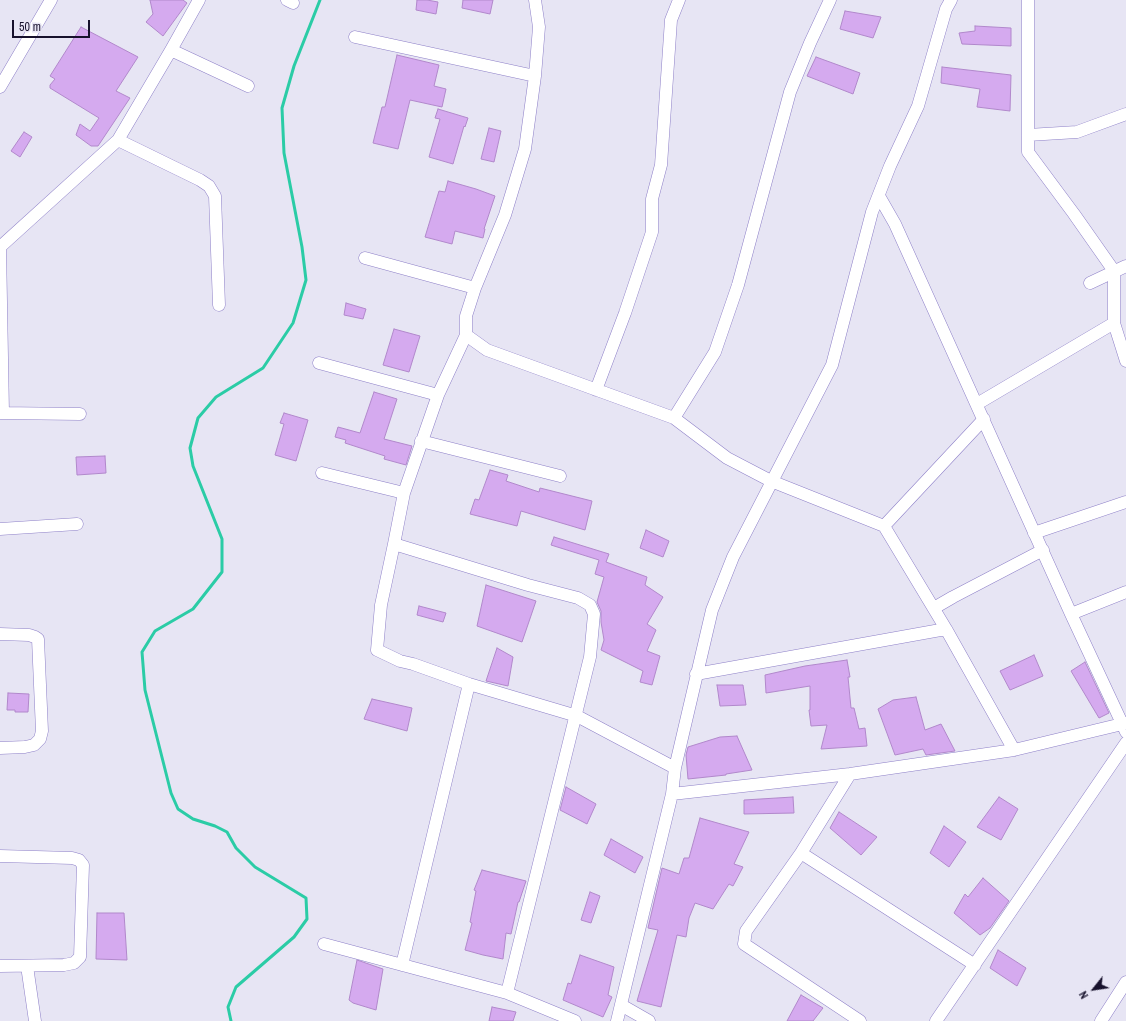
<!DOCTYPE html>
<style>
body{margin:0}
#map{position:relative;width:1126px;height:1021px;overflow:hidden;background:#e7e5f4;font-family:"Archivo Narrow",sans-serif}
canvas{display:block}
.north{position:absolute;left:1074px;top:969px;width:40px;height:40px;-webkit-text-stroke:3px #e7e5f4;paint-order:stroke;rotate:240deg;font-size:11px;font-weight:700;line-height:16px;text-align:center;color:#17112c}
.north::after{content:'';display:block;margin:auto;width:14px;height:18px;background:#17112c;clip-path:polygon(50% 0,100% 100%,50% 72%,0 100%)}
.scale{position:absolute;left:12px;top:20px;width:78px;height:18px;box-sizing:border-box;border:2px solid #17112c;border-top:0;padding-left:5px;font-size:12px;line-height:14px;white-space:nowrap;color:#17112c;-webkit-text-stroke:3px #e7e5f4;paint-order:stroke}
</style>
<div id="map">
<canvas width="1126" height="1021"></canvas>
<div class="north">N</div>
<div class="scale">50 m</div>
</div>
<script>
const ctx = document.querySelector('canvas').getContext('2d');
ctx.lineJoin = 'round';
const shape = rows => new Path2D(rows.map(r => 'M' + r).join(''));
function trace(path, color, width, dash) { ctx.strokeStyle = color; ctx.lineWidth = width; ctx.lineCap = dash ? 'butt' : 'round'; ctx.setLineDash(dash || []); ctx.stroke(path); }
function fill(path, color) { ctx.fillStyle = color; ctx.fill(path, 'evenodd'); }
trace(shape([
 [231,1021,228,1007,236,987,294,937,307,919,306,898,255,867,236,848,227,832,215,826,193,819,178,809,171,793,145,690,142,652,155,631,193,609,222,572,222,539,193,466,190,448,198,418,216,397,263,368,293,323,306,280,302,247,284,153,282,108,294,66,320,0]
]), '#2bcca6', 3);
const building = shape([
 [150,0,183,0,187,3,163,36,146,22,153,14,150,0],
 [417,0,427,0,438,2,436,14,416,10,417,0],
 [463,0,493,0,490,14,462,8,463,0],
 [845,11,881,17,873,38,840,29,845,11],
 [975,26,1011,28,1011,46,962,44,959,33,975,31,975,26],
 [81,27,138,57,116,91,130,98,98,146,91,146,76,135,80,124,90,131,99,118,50,88,50,85,55,79,50,76,81,27],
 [397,55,439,65,434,86,446,89,442,107,410,100,398,149,373,143,382,107,385,107,397,55],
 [816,57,860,73,853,94,807,76,816,57],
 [942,67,1011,75,1010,111,977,107,980,89,941,83,942,67],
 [438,109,468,118,465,127,464,126,453,164,429,157,440,119,435,118,438,109],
 [489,128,501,131,494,162,481,159,489,128],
 [24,132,32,137,20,157,11,151,24,132],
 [448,181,476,189,495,196,484,229,485,229,483,238,455,231,452,244,425,237,439,191,445,192,448,181],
 [346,303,366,309,363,319,344,315,346,303],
 [394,329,420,336,409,372,383,365,394,329],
 [374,392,397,399,384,439,412,446,406,465,384,459,385,456,345,443,346,440,335,437,338,427,360,433,374,392],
 [284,413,308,420,296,461,275,455,284,424,280,423,284,413],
 [105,456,106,473,77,475,76,457,105,456],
 [490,470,508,475,506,481,539,492,540,488,592,501,585,530,521,511,517,526,470,514,475,499,479,500,490,470],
 [646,530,669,541,663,557,640,548,646,530],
 [554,537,609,554,606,562,647,577,645,585,663,597,647,624,656,630,647,651,660,656,652,685,640,682,643,671,601,650,604,640,601,622,601,611,597,602,604,577,595,574,599,560,551,545,554,537],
 [486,585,536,601,522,642,477,626,486,585],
 [419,606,446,613,443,622,417,615,419,606],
 [497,648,513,657,508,686,486,681,497,648],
 [1034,655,1043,676,1010,690,1000,671,1034,655],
 [847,660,850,677,848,677,851,708,854,708,859,729,865,728,867,746,821,749,827,725,811,726,809,710,810,710,810,686,766,693,765,675,805,666,847,660],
 [1085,662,1109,713,1099,718,1071,671,1085,662],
 [717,685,743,685,746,705,720,706,717,685],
 [8,693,29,694,28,712,15,712,15,710,7,710,8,693],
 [916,697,925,730,941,724,955,751,926,755,923,749,895,755,878,709,893,700,916,697],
 [372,699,412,708,407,731,364,719,372,699],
 [737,736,752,770,726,774,726,775,688,779,686,755,688,747,720,737,737,736],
 [566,787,596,804,587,824,560,810,566,787],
 [793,797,794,813,744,814,744,800,793,797],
 [999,797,1018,809,1001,840,977,827,999,797],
 [839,812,877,837,861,855,830,828,839,812],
 [700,818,749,832,734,864,743,867,733,886,729,884,713,909,695,903,689,918,686,937,677,935,661,1007,637,1001,658,930,648,928,662,868,679,874,684,858,689,858,700,818],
 [944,826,966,842,949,867,930,853,944,826],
 [611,839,643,857,635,873,604,855,611,839],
 [482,870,526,881,519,902,518,902,511,934,506,933,503,959,483,955,465,950,472,923,470,922,476,891,474,890,482,870],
 [983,878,1009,901,990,928,980,935,954,913,965,894,968,897,983,878],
 [590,892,600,896,591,923,581,920,590,892],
 [97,913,124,913,127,960,96,959,97,913],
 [998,950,1026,968,1017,986,990,968,998,950],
 [580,955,614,967,608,995,612,997,603,1017,563,1000,568,983,571,984,580,955],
 [357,960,383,969,376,1010,353,1003,349,1000,357,960],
 [801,995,823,1008,813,1021,787,1021,801,995],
 [492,1007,516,1012,513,1021,489,1021,492,1007]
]);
fill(building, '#d5aaef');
trace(building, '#b188cb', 1);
const minor = shape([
 [287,0,293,3],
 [535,0,539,27,535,76,525,149,505,215,475,288,466,316,466,335,438,395,404,493,394,544,381,605,377,650,400,661,413,664,469,684,577,716,675,768],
 [1028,0,1028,152,1074,214,1114,271,1114,323,1126,361],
 [355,37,535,76],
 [171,50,248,86],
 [0,87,51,0],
 [1028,135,1077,132,1126,114],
 [118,140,200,180,209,186,215,196,219,305],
 [879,196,895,224,1071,614,1126,732],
 [0,247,118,140,171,50,199,0],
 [0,247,3,413],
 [365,258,475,288],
 [1090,283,1126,266],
 [466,335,487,350,674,418,727,458,771,481,884,526,946,629],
 [319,363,438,395],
 [596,390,625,313,652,232,652,199,661,165,671,20,679,0],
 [977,404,1114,323],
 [0,413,80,414],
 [674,418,715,352,738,285,790,92,810,43,830,0],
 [421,441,560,476],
 [322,473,404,493],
 [884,526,984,419],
 [0,529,77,524],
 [1034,533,1126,502],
 [394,544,528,585,578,598,590,605,594,614,590,657,507,993],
 [934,608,953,597,1043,550],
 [1071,614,1126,592],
 [0,634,29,635,35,637,38,639,42,731,40,739,34,745,25,747,0,748],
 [696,674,946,629,1014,750],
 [850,774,801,853,746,931,744,944,860,1021],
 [672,794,850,774,1014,750,1126,723],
 [801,853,975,965],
 [0,856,72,858,79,860,83,865,80,957,74,963,64,965,0,966],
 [324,944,507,993,575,1021],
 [402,965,469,684],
 [27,966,35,1021],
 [621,1005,649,1021],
 [617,1021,672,794,675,768,712,610,733,557,832,365,872,212,890,166,918,106,946,9,951,0],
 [936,1021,1126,743],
 [1101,1021,1126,982]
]);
trace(minor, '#8e80c8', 13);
trace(minor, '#fff', 12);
</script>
